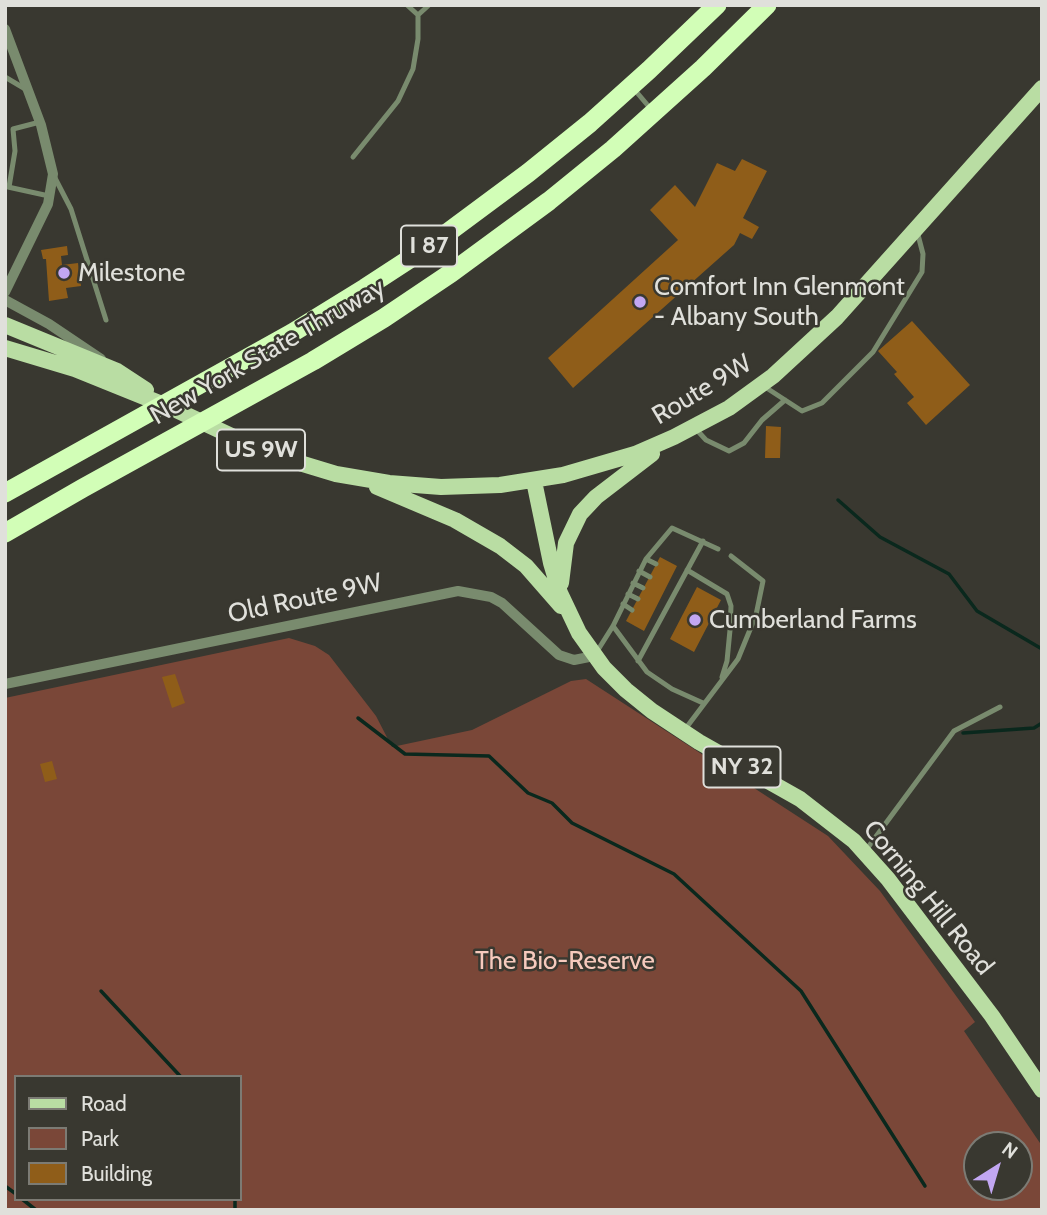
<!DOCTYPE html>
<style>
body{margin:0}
#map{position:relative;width:1047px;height:1215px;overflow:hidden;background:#393830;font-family:Cabin,sans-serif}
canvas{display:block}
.frame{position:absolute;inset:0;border:7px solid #e0e0db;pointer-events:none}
.legend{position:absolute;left:14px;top:1075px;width:228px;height:126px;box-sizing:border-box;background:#393830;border:2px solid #7c7b74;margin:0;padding:9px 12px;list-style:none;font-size:21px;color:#e0e0db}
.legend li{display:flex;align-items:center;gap:14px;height:35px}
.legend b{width:35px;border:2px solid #7c7b74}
.north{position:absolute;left:963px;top:1131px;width:70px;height:70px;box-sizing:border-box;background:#393830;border:2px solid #7c7b74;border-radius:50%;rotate:37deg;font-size:19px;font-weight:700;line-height:28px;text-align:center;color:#e0e0db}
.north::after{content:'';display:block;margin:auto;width:24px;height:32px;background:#c2a7f2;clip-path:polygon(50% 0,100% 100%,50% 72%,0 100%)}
</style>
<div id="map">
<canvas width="1047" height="1215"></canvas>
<div class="frame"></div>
<ul class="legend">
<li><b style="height:9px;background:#b9dda3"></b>Road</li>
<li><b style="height:19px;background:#7a4738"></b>Park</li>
<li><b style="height:19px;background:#8f5d19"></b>Building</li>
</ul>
<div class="north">N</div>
</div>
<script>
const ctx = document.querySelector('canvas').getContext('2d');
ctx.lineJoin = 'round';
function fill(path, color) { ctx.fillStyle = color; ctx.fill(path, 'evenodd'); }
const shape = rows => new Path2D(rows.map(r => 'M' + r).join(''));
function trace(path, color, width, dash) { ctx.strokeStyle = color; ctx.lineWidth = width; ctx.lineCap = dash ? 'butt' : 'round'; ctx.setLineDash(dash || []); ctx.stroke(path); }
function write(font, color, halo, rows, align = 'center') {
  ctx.font = font + ' Cabin,sans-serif'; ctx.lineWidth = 5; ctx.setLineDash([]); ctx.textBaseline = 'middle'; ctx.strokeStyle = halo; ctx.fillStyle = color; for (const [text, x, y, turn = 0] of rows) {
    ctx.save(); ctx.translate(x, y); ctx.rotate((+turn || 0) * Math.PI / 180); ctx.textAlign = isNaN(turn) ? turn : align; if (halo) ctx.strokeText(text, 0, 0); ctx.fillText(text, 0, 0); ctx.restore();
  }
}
fill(shape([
 [289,638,315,646,329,655,376,716,392,747,472,730,571,681,586,679,828,836,880,891,975,1022,964,1031,1042,1146,1042,1210,5,1210,5,698],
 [16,1077,240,1077,240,1199,16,1199],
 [977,1145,1019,1145,1019,1187,977,1187]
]), '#7a4738');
trace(shape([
 [838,500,880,537,949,574,977,611,1042,649],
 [358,718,405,754,489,756,528,793,552,803,572,823,674,874,801,991,925,1186],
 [963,733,1034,728,1042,723],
 [101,991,181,1077],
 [5,1186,16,1194],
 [22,1199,36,1210],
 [235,1199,235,1210]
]), '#0a281d', 3.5);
fill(shape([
 [742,159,767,171,743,218,759,227,752,239,740,233,734,245,573,388,548,358,678,240,650,210,675,185,695,207,717,163,735,171],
 [67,246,68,255,61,256,62,265,78,263,81,286,66,288,68,298,49,301,46,259,43,259,41,250],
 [912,321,970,385,926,425,907,403,914,397,894,374,897,372,878,351],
 [766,426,781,427,780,458,765,458],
 [660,557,677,566,644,631,626,621],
 [697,587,721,600,694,652,670,639],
 [175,674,185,703,172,708,162,677],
 [52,761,57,779,45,782,40,764]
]), '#8f5d19');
trace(shape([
 [407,5,418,15],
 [5,77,27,90],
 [634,89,650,108],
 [353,157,398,101,413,69,418,39,418,15,429,5],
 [55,178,71,209,106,320],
 [8,187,49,196],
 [9,187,15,151,13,129,40,122],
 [765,387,802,411,822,403,873,352,922,272,923,254,917,231],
 [695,428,706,440,729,451,744,443,762,420,785,400],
 [646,559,656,564],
 [687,570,727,594,731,606,730,630,727,661,722,677],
 [639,571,650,577],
 [633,583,643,588],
 [628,594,638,599],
 [623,604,632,610],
 [613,626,647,672,672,689,703,703],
 [596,653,613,626,646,559,672,528,718,549],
 [638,661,703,541],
 [686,728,738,659,756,615,763,581,731,556],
 [866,850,954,731,1000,707]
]), '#798b6e', 5);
trace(shape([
 [5,29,41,125,53,174,48,204,5,292],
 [5,300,49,324,101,359],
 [5,684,458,591,491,597,502,603,559,655,574,660,594,656]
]), '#798b6e', 10);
trace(shape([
 [5,325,117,371,146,390],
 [5,348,75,369,174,409,270,454,336,474,389,483,441,487,500,485,563,475,635,454,674,437,729,408,773,376,837,317,1042,88],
 [534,481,551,563,560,593,579,633,604,668,626,690,652,711,699,742,800,799,854,841,888,879,992,1016,1042,1090],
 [377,487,455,520,500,546,526,566,561,606],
 [561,583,566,543,580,514,596,497,652,454]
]), '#b9dda3', 16);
trace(shape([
 [5,493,292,333,365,288,431,245,528,173,590,123,649,70,717,5],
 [5,533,83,488,313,361,384,318,451,273,549,201,613,149,703,68,767,5]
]), '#d2feb7', 19);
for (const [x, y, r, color] of [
 [64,273,7,"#c2a7f2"],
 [640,302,7,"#c2a7f2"],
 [695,620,7,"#c2a7f2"]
]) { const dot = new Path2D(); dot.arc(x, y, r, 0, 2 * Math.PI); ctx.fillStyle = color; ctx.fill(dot); trace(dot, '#393830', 2.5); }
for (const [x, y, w] of [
 [429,246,56],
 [261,450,88],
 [742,767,77]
]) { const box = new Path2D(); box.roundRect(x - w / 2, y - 20.5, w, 41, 5); ctx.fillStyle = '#393830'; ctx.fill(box); trace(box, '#e0e0db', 2); }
write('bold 24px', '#e0e0db', null, [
 ["I 87",429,246],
 ["US 9W",261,450],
 ["NY 32",742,767]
]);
write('26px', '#e0e0db', '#393830', [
 ["Milestone",78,273],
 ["Comfort Inn Glenmont",654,287],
 ["- Albany South",654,317],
 ["Cumberland Farms",709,620]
], 'left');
write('26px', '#e0e0db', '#393830', [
 ["New York State Thruway",268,352,-30],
 ["Route 9W",702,390,-31],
 ["Old Route 9W",305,599,-12],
 ["Corning Hill Road",928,898,51]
]);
write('26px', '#f6cabd', '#393830', [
 ["The Bio-Reserve",565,961]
]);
</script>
